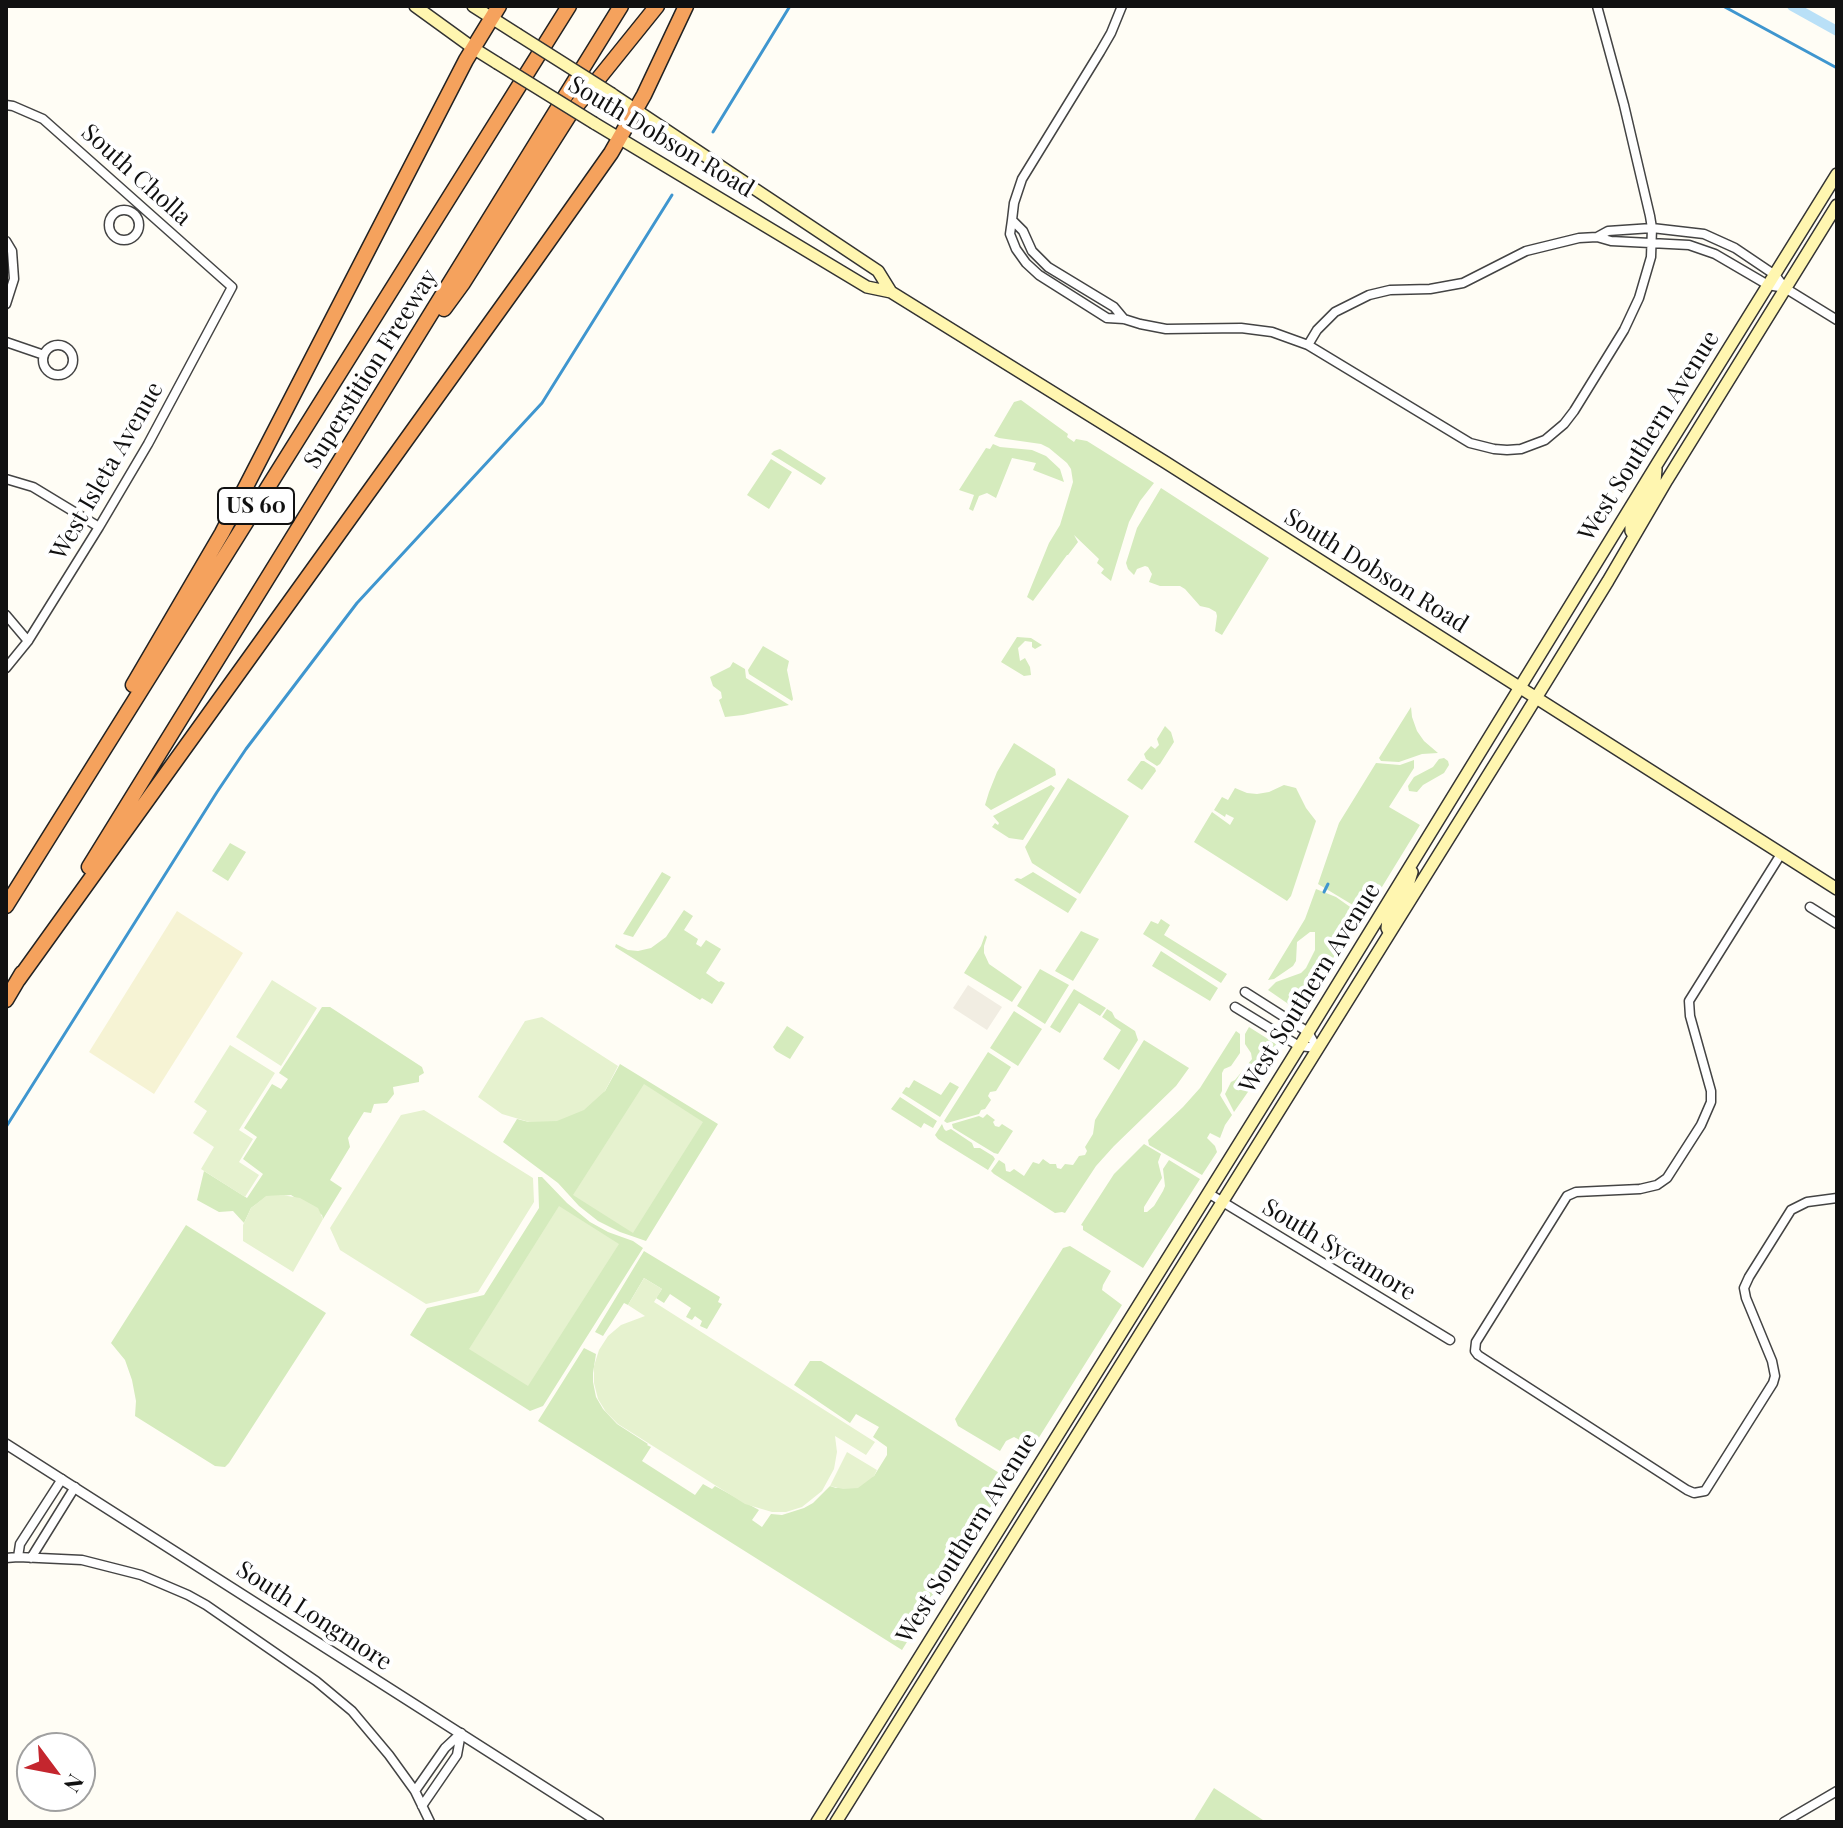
<!DOCTYPE html>
<style>
body{margin:0}
#map{position:relative;width:1843px;height:1828px;overflow:hidden;background:#fffdf5;font-family:"Playfair Display",serif}
canvas{display:block}
.frame{position:absolute;inset:0;border:8px solid #111;pointer-events:none}
.north{position:absolute;left:16px;top:1732px;width:80px;height:80px;box-sizing:border-box;background:#fff;border:2px solid #a0a0a0;border-radius:50%;rotate:122deg;font-size:22px;font-weight:700;line-height:32px;text-align:center;color:#111}
.north::after{content:'';display:block;margin:auto;width:28px;height:36px;background:#c4262e;clip-path:polygon(50% 0,100% 100%,50% 72%,0 100%)}
</style>
<div id="map">
<canvas width="1843" height="1828"></canvas>
<div class="frame"></div>
<div class="north">N</div>
</div>
<script>
const ctx = document.querySelector('canvas').getContext('2d');
ctx.lineJoin = 'round';
function fill(path, color) { ctx.fillStyle = color; ctx.fill(path, 'evenodd'); }
const shape = rows => new Path2D(rows.map(r => 'M' + r).join(''));
function trace(path, color, width, dash) { ctx.strokeStyle = color; ctx.lineWidth = width; ctx.lineCap = dash ? 'butt' : 'round'; ctx.setLineDash(dash || []); ctx.stroke(path); }
function write(font, color, halo, rows, align = 'center') {
  ctx.font = font + ' "Playfair Display",serif'; ctx.lineWidth = 8; ctx.setLineDash([]); ctx.textBaseline = 'middle'; ctx.strokeStyle = halo; ctx.fillStyle = color; for (const [text, x, y, turn = 0] of rows) {
    ctx.save(); ctx.translate(x, y); ctx.rotate((+turn || 0) * Math.PI / 180); ctx.textAlign = isNaN(turn) ? turn : align; if (halo) ctx.strokeText(text, 0, 0); ctx.fillText(text, 0, 0); ctx.restore();
  }
}
fill(shape([
 [177,911,243,953,154,1094,89,1052]
]), '#f6f3d4');
fill(shape([
 [1021,400,1068,434,1067,437,1074,442,1076,439,1087,441,1154,483,1140,501,1129,522,1111,581,1101,573,1104,569,1097,563,1099,559,1074,535,1078,542,1068,555,1067,555,1033,601,1027,597,1049,543,1060,525,1073,482,1071,469,1067,463,1049,448,1041,444,999,438,994,436,1014,402],
 [993,444,1000,447,1032,450,1046,456,1060,469,1064,482,1033,470,1036,463,1012,458,996,498,987,493,979,496,973,511,969,509,974,495,959,490,986,448,990,449],
 [780,449,826,478,821,485,771,454,774,451],
 [771,459,792,472,769,509,747,495],
 [1161,488,1269,558,1222,635,1215,631,1217,616,1216,612,1209,608,1200,606,1185,589,1180,586,1160,586,1149,582,1152,574,1148,567,1145,566,1137,569,1134,575,1128,569,1126,563,1137,528],
 [1017,637,1031,638,1042,645,1035,649,1032,647,1032,642,1025,641,1018,648,1020,661,1025,658,1030,667,1031,675,1024,676,1001,662],
 [763,646,789,661,787,670,793,699,792,701,749,674,748,670],
 [733,662,745,669,746,678,789,705,743,715,725,717,719,700,722,698,721,692,713,686,710,677,730,667],
 [1411,707,1412,717,1417,731,1424,741,1438,753,1422,754,1399,762,1381,761,1379,758],
 [1165,726,1171,732,1174,742,1160,764,1157,766,1146,759,1144,754,1151,746,1155,749,1159,745,1157,739],
 [1014,743,1055,769,1056,775,991,810,985,805,989,792,997,772],
 [1444,758,1448,761,1449,765,1444,773,1423,785,1417,792,1409,791,1408,786,1414,777,1433,767,1439,759],
 [1414,760,1414,768,1389,807,1420,825,1366,913,1318,884,1339,823,1376,763,1400,765],
 [1141,761,1144,761,1155,768,1156,771,1142,790,1127,780],
 [1068,778,1129,816,1080,894,1032,863,1025,847],
 [1051,785,1055,788,1023,840,1009,838,992,827,995,823,998,825,999,823,993,816],
 [1284,785,1296,788,1306,808,1316,821,1291,896,1287,901,1194,842,1212,812,1230,825,1234,818,1226,814,1225,817,1214,810,1222,797,1228,800,1235,788,1247,793,1257,794,1269,792],
 [230,843,246,852,228,881,212,871],
 [662,872,671,877,633,937,623,934],
 [1033,872,1077,899,1068,913,1014,880,1017,878,1021,879],
 [1316,889,1336,897,1363,916,1306,1009,1300,1012,1268,990,1276,982,1301,973,1306,968,1315,950,1315,932,1310,932,1297,942,1296,961,1293,966,1274,979,1268,980,1305,919],
 [684,910,693,916,684,930,698,939,696,944,701,947,706,940,721,949,706,973,719,982,721,981,725,983,712,1004,702,998,700,1000,615,947,616,944,628,950,638,951,651,948,666,937],
 [1161,919,1170,925,1164,935,1227,974,1221,983,1143,934,1151,921,1158,924],
 [1081,931,1099,939,1073,981,1055,971],
 [985,935,987,937,984,946,984,953,989,964,1022,987,1012,1002,964,973,981,946],
 [1161,951,1218,988,1210,1001,1152,966],
 [1040,969,1069,985,1045,1024,1017,1006],
 [1074,989,1106,1008,1100,1016,1079,1003,1060,1033,1050,1027],
 [322,1007,330,1007,422,1067,424,1073,419,1076,419,1082,393,1087,394,1094,387,1103,374,1104,371,1113,364,1112,348,1138,350,1147,330,1180,342,1188,323,1219,322,1215,291,1195,266,1197,251,1208,244,1223,233,1211,219,1212,197,1200,204,1171,247,1198,263,1174,243,1159,257,1137,244,1128,272,1084,281,1089,288,1079,279,1073],
 [1107,1009,1112,1012,1115,1018,1135,1031,1138,1040,1119,1070,1103,1059,1121,1030,1102,1017],
 [1014,1011,1042,1029,1018,1066,990,1048],
 [787,1026,804,1037,790,1059,776,1051,773,1047],
 [1249,1027,1279,1046,1280,1050,1270,1067,1250,1089,1234,1112,1225,1094,1231,1082,1235,1080,1252,1059,1251,1053,1245,1044,1245,1034],
 [1236,1031,1240,1034,1240,1053,1231,1066,1224,1069,1222,1073,1222,1091,1220,1095,1232,1115,1225,1125,1220,1138,1210,1133,1207,1138,1215,1146,1217,1152,1202,1175,1149,1145,1148,1140,1183,1107,1200,1088],
 [1144,1040,1189,1068,1176,1086,1114,1146,1096,1166,1065,1213,1062,1212,1055,1213,994,1174,991,1171,999,1160,1005,1164,1006,1171,1010,1172,1014,1169,1024,1176,1033,1162,1039,1164,1043,1159,1050,1164,1056,1164,1057,1168,1061,1169,1065,1164,1073,1165,1079,1156,1085,1155,1087,1151,1085,1147,1093,1134,1095,1120],
 [988,1052,1011,1067,996,1091,990,1092,988,1096,991,1100,985,1109,981,1110,979,1114,947,1123,944,1121],
 [620,1064,718,1124,646,1241,620,1232,598,1221,579,1206,558,1183,503,1142,517,1119,529,1122,605,1091],
 [914,1080,941,1095,950,1082,959,1087,940,1117,902,1093,906,1087,909,1088],
 [900,1097,937,1121,933,1128,924,1123,921,1128,891,1109],
 [987,1114,995,1120,993,1122,995,1126,999,1127,1002,1124,1013,1131,998,1154,994,1153,953,1128,952,1124,979,1116,983,1118],
 [942,1124,944,1129,946,1131,951,1129,972,1143,974,1148,980,1148,993,1156,995,1159,988,1170,938,1139,935,1135],
 [1144,1144,1161,1154,1158,1162,1162,1178,1144,1207,1144,1212,1147,1212,1154,1206,1163,1191,1165,1186,1163,1169,1169,1160,1200,1179,1143,1268,1083,1230,1083,1226,1081,1225,1114,1174],
 [538,1177,542,1177,567,1203,590,1222,608,1232,633,1241,643,1248,543,1406,530,1411,410,1335,427,1308,484,1295,539,1208],
 [186,1225,326,1313,229,1463,225,1467,215,1466,135,1416,136,1401,132,1380,125,1360,111,1343],
 [1070,1246,1111,1271,1103,1285,1102,1290,1122,1305,1033,1447,1014,1437,1006,1441,1000,1451,958,1426,955,1419,1063,1248],
 [644,1251,720,1297,718,1302,722,1304,707,1329,700,1326,702,1321,695,1316,692,1320,686,1317,691,1308,670,1294,664,1303,656,1298,662,1289,644,1278,628,1305,624,1303,603,1336,595,1332],
 [584,1348,596,1354,593,1373,593,1382,596,1397,603,1409,617,1424,648,1444,647,1445,651,1447,642,1461,695,1495,703,1484,712,1489,715,1486,759,1510,752,1520,762,1527,771,1514,782,1515,804,1508,813,1503,830,1486,836,1488,874,1476,887,1455,887,1447,873,1437,879,1427,856,1414,850,1423,794,1385,810,1361,821,1361,1004,1476,1006,1482,902,1650,538,1421],
 [1214,1788,1266,1822,1193,1822]
]), '#d5ebbd');
fill(shape([
 [272,980,317,1008,281,1066,236,1037],
 [542,1017,618,1066,605,1091,584,1110,557,1121,529,1122,502,1114,478,1097,525,1021],
 [230,1045,275,1073,239,1130,253,1139,239,1162,259,1175,245,1197,201,1169,214,1147,193,1133,207,1111,194,1102],
 [644,1084,703,1122,633,1233,573,1195],
 [424,1110,533,1178,534,1202,478,1292,426,1304,340,1250,330,1228,401,1115],
 [282,1195,300,1198,318,1208,323,1219,293,1272,243,1241,243,1225,251,1208,266,1196],
 [559,1206,619,1244,528,1386,469,1349],
 [644,1278,662,1289,654,1302,875,1442,866,1455,835,1436,837,1452,834,1469,822,1491,802,1507,786,1512,772,1512,745,1504,618,1424,606,1412,598,1399,594,1383,594,1366,599,1350,608,1336,621,1325,645,1316,628,1305],
 [847,1452,877,1470,874,1476,858,1488,843,1489,830,1486]
]), '#e6f2cf');
fill(shape([
 [968,985,1002,1007,987,1030,953,1008]
]), '#f1ede2');
trace(shape([
 [1723,6,1837,68],
 [713,132,790,6],
 [1324,892,1328,884],
 [1360,914,1363,908],
 [6,1127,217,792,246,749,357,603,542,403,672,195]
]), '#3f96cf', 3);
trace(shape([
 [1792,6,1837,31]
]), '#b9e0f7', 10);
const minor = shape([
 [6,105,13,106,43,119,232,287,148,444,99,527,28,641,6,668],
 '109 225a15 15 0 1 1 30 0a15 15 0 1 1-30 0Z',
 [1012,220,1014,203,1022,179,1100,52,1111,33,1122,6],
 [1597,237,1608,231,1652,228,1704,234,1735,248,1775,275,1785,288,1837,320],
 [6,241,12,251,14,279,6,304],
 [1124,319,1114,307,1048,267,1032,251,1023,231,1012,220,1010,234,1016,249,1026,263,1039,275,1107,318,1124,319,1140,324,1166,329,1241,328,1272,332,1308,345,1470,443,1494,449,1507,450,1521,449,1545,440,1564,424,1574,411,1624,330,1639,298,1651,257,1652,228,1650,216,1624,105,1597,6],
 [6,342,44,355],
 [1308,345,1317,330,1335,312,1369,295,1390,290,1430,289,1463,283,1526,251,1579,238,1597,237,1611,241,1689,245,1715,254,1768,285,1785,288],
 '43 360a15 15 0 1 1 30 0a15 15 0 1 1-30 0Z',
 [6,479,33,487,99,527],
 [6,615,28,641],
 [1781,854,1689,1001,1690,1016,1711,1091,1711,1102,1701,1125,1667,1178,1657,1185,1640,1189,1576,1192,1567,1196,1476,1342,1475,1351,1478,1355,1687,1490,1694,1493,1705,1491,1773,1383,1775,1376,1772,1361,1746,1298,1744,1288,1749,1277,1791,1210,1807,1202,1837,1198],
 [1810,907,1837,924],
 [1245,992,1308,1032,1317,1048],
 [1235,1007,1299,1046,1317,1048],
 [1208,1193,1450,1340],
 [18,1557,20,1544,62,1479],
 [6,1558,18,1557,82,1560,141,1575,188,1595,206,1605,316,1681,352,1711,389,1755,415,1791,430,1822],
 [31,1558,75,1487],
 [415,1791,445,1748,460,1734],
 [422,1806,457,1755,461,1733],
 [1784,1822,1837,1791]
]);
const tertiary = shape([
 [6,1444,599,1822]
]);
const secondary = shape([
 [415,6,473,48,497,63],
 [473,6,517,34],
 [612,94,878,271,891,292],
 [594,123,867,287,891,292,1165,462,1837,889],
 [1634,536,1631,531,1631,525,1655,482,1656,469],
 [1389,932,1387,928,1388,919,1408,885,1412,872],
 [817,1822,1293,1057,1657,464,1837,174],
 [836,1822,1520,724,1608,581,1667,480,1837,205]
]);
const motorway = shape([
 [444,309,463,283,570,114,657,6],
 [133,685,222,533,466,60,499,6],
 [89,867,621,6],
 [6,906,569,6],
 [18,980,529,269,611,153,644,95,686,6],
 [6,1000,22,973]
]);
trace(minor, '#444', 11);
trace(tertiary, '#444', 12);
trace(secondary, '#333', 14);
trace(motorway, '#222', 17);
trace(minor, '#fff', 8);
trace(tertiary, '#fff', 9);
trace(secondary, '#fff6b0', 11);
trace(motorway, '#f5a25d', 14);
const secondaryBridge = shape([
 [517,34,612,94],
 [497,63,594,123]
]);
trace(secondaryBridge, '#333', 14, []);
trace(secondaryBridge, '#fff6b0', 11);
for (const [x, y, w] of [
 [256,506,76]
]) { const box = new Path2D(); box.roundRect(x - w / 2, y - 18, w, 36, 6); ctx.fillStyle = '#fff'; ctx.fill(box); trace(box, '#111', 2); }
write('bold 22px', '#111', null, [
 ["US 60",256,506]
]);
write('24px', '#111', '#fff', [
 ["South Dobson Road",661,137,31],
 ["South Cholla",136,175,42],
 ["Superstition Freeway",371,369,-58],
 ["West Southern Avenue",1649,436,-58],
 ["West Isleta Avenue",107,471,-60],
 ["South Dobson Road",1376,571,32],
 ["West Southern Avenue",1310,988,-58],
 ["South Sycamore",1339,1250,31],
 ["West Southern Avenue",967,1538,-58],
 ["South Longmore",314,1616,33]
]);
</script>
